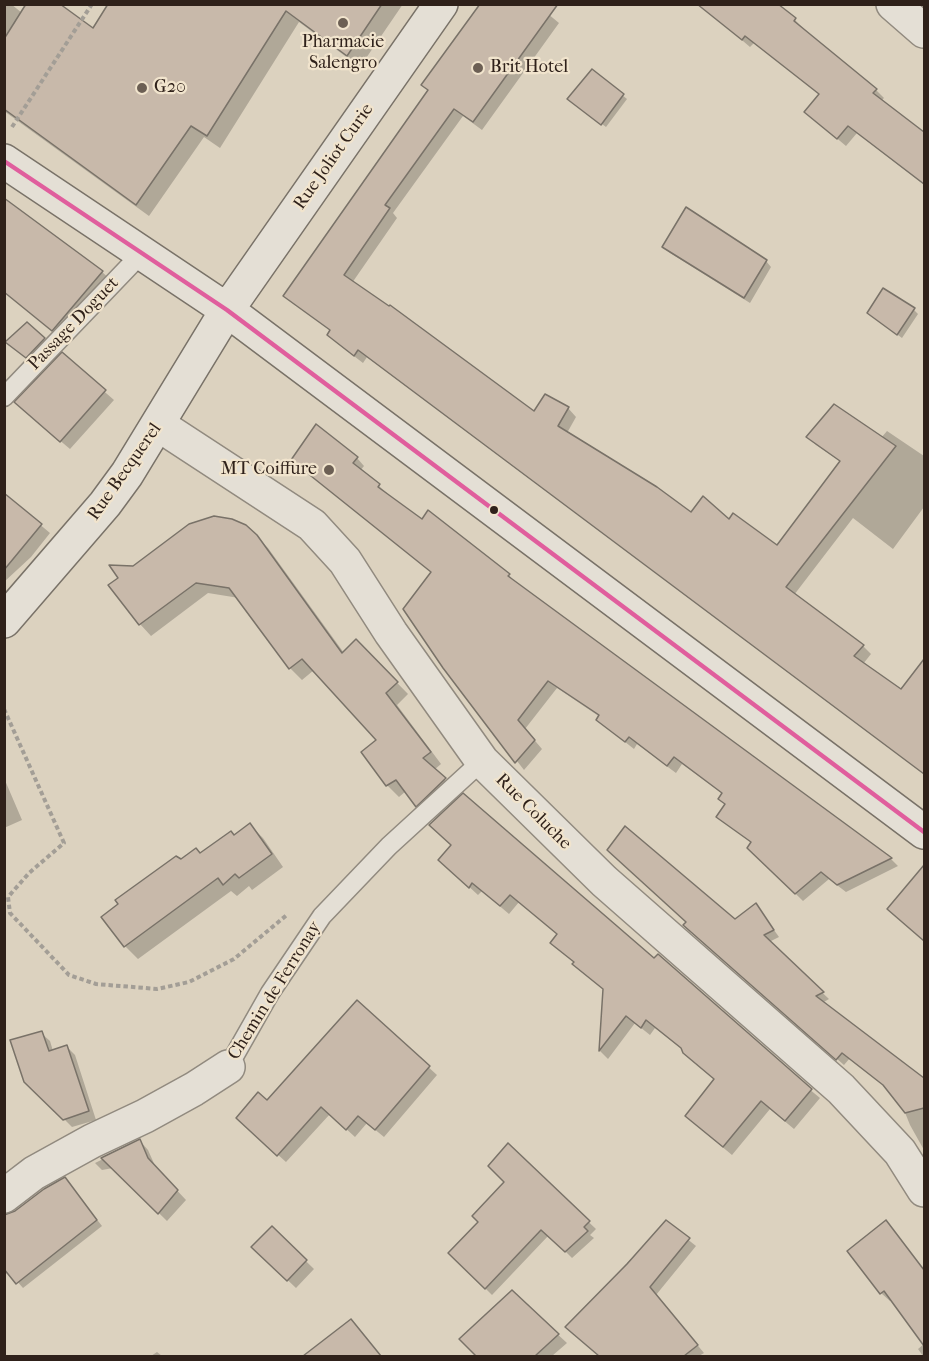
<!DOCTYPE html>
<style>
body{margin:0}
#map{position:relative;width:929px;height:1361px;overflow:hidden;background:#dcd2bf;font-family:"IM FELL French Canon",serif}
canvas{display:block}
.frame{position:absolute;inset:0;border:6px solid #2f211a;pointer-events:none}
</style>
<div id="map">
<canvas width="929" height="1361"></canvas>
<div class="frame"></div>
</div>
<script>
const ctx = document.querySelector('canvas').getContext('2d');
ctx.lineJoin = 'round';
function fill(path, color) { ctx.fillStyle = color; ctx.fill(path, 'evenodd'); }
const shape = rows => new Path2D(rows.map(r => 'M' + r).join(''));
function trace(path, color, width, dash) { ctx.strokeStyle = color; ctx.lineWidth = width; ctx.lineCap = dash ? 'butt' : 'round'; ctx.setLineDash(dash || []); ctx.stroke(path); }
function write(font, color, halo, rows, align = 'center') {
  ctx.font = font + ' "IM FELL French Canon",serif'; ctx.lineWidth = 4.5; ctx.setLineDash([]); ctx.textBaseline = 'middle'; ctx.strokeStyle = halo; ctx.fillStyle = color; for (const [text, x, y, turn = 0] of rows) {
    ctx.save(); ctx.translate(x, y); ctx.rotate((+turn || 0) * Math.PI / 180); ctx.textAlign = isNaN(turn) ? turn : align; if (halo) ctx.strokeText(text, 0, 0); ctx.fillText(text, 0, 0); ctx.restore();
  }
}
fill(shape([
 [4,4,11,4,22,13,93,30,252,4,403,4,360,67,299,22,220,148,204,137,149,216,4,111],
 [536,4,559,23,482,130,463,116,393,213,397,218,352,283,535,414,568,408,576,417,567,433,692,514,729,521,777,547,841,462,816,445,808,437,881,438,887,431,924,456,924,507,893,549,853,518,794,595,863,646,871,654,863,664,924,710,924,774,367,357,363,363,337,343,329,335,331,331,285,296,429,91,423,84],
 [716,18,795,20,803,28,802,29,876,90,884,98,881,101,924,134,924,185,857,133,846,146,815,120,820,95,754,43,750,47],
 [592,71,627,99,606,127,569,99],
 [664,247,766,261,771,267,750,303,670,253],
 [102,272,112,281,62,339,4,292],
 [914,310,918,314,902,338,868,313],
 [44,339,48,343,31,361,11,345],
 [62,355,114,400,70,449,25,411],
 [357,458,364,466,360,471,379,486,387,493,386,495,422,521,428,513,509,575,516,584,891,859,898,866,846,892,829,879,803,901,749,848,752,843,718,816,726,805,723,794,682,764,676,773,637,744,634,749,606,727,600,717,557,688,525,729,542,749,524,770,444,667,432,573,301,468],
 [7,497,50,533,31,557,4,582,4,500],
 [256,536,268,548,344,653,356,641,408,694,397,705,441,764,434,770,456,791,428,817,406,791,399,797,387,785,363,752,379,741,314,670,302,680,290,668,239,598,208,593,151,636,140,624,134,568],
 [4,778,22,820,4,828],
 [250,825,263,838,283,867,252,890,249,886,237,896,231,891,138,959,125,946,181,861,201,855,235,837],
 [440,860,654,961,820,1098,794,1129,770,1109,732,1155,696,1125,716,1080,683,1050,655,1028,650,1035,635,1023,608,1059,600,1051,605,990,583,973,559,935,519,902,509,914,482,891,478,895],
 [916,878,924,884,924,940,897,917],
 [756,905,779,937,769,942,829,999,822,1003,924,1080,924,1150,910,1125,904,1110,887,1088,850,1058,844,1065,692,932,735,921],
 [357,1002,437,1075,384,1137,367,1123,355,1137,330,1114,286,1162,246,1126],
 [41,1033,50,1041,53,1051,67,1047,75,1055,96,1120,72,1127,26,1081],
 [140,1141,148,1150,156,1168,186,1200,167,1221,113,1168,102,1170,95,1163],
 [508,1146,596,1229,590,1235,594,1238,572,1258,549,1235,492,1295,450,1253,480,1222,506,1182],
 [65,1179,102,1226,23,1288,9,1272,4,1275,4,1217,16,1212],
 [666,1222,696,1246,656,1295,704,1353,699,1356,608,1356,603,1351,567,1326],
 [886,1222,924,1270,924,1343,892,1299,890,1301,881,1293,849,1251],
 [272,1228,314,1269,296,1288,253,1247],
 [512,1292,567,1343,552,1356,478,1356,461,1339],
 [351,1321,360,1330,381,1356,324,1356,317,1348],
 [924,1344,924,1356,923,1356,918,1349],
 [157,1352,162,1356,151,1356]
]), '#0003');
const building = shape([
 [26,4,60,4,93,28,108,4,382,4,347,56,286,11,207,136,191,126,136,205,4,109,4,39,26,4],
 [480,4,558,4,473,122,454,109,385,205,390,208,344,275,389,306,390,305,534,411,545,394,569,407,558,426,657,487,691,512,703,496,729,519,733,513,777,545,840,461,806,437,834,404,896,446,786,587,864,645,854,656,901,689,924,659,924,774,358,350,354,356,327,335,330,330,283,296,428,90,421,85,480,4],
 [697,4,778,4,796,18,794,21,877,89,873,93,924,132,924,184,848,126,837,139,804,112,819,94,745,36,742,40,697,4],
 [592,69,624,94,601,125,567,99,592,69],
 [4,198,103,271,52,331,4,292,4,198],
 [686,207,767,260,744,298,662,247,686,207],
 [883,288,915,308,897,335,867,313,883,288],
 [27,322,45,338,26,358,5,342,27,322],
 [62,352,106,390,60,442,14,402,62,352],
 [316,424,358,457,353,463,380,484,378,487,422,519,428,510,510,574,508,576,892,858,837,885,821,872,795,894,747,848,751,842,716,817,725,804,718,799,722,793,674,757,667,766,629,737,625,742,596,720,599,715,548,681,518,720,535,740,515,763,443,668,403,609,431,572,291,460,316,424],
 [4,493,42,524,4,570,4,493],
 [214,516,232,519,246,525,257,535,342,653,356,639,398,682,386,693,431,752,423,758,446,778,416,807,396,780,386,786,361,752,376,740,302,659,289,669,229,588,196,583,139,625,108,585,118,578,109,565,133,566,189,524,214,516],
 [463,793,654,958,658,954,812,1089,785,1121,761,1101,723,1147,685,1116,714,1079,683,1053,681,1048,646,1020,641,1028,626,1016,599,1051,603,989,572,964,574,962,550,943,557,934,510,895,500,906,472,883,469,888,438,860,451,845,429,825,463,793],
 [250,823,272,854,239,878,235,874,223,885,218,878,124,947,101,917,118,904,115,900,176,856,181,859,196,848,200,853,231,831,234,835,250,823],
 [625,826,735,919,756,903,774,930,764,935,824,992,816,996,924,1078,924,1108,905,1113,883,1085,842,1053,836,1060,683,925,686,922,607,850,625,826],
 [924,865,924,941,887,909,924,865],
 [357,1000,430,1066,375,1130,358,1116,346,1130,321,1107,277,1156,236,1118,258,1092,267,1100,357,1000],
 [42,1031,49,1051,67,1045,89,1111,63,1120,24,1082,10,1040,42,1031],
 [140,1139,148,1158,178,1190,158,1214,101,1158,140,1139],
 [508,1143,590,1221,584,1227,588,1231,565,1252,541,1230,485,1289,448,1253,478,1222,472,1216,504,1182,488,1166,508,1143],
 [65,1177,97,1220,16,1284,4,1269,4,1215,15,1211,44,1189,65,1177],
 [666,1220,690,1238,650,1287,698,1345,684,1356,599,1356,565,1327,627,1264,666,1220],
 [886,1220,924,1270,924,1346,884,1291,880,1294,847,1251,886,1220],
 [272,1226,307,1260,287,1281,251,1247,272,1226],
 [512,1290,559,1334,535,1356,476,1356,459,1339,512,1290],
 [351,1319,381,1356,303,1356,351,1319]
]);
fill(building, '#c8b9aa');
trace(building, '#797268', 1.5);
const service = shape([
 [4,397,143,252],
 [228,1067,270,993,322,916,389,846,482,761]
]);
const minor = shape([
 [893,4,924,31],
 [159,425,312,525,345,561,391,633,482,761,604,881,841,1089,900,1152,924,1190],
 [4,1196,34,1173,92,1141,145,1116,194,1089,228,1067]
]);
const secondary = shape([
 [4,161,227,310,924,832],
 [4,621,105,504,127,474,227,310,441,4]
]);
trace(service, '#918a7f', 21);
trace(minor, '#918a7f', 36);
trace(secondary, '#797268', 36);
trace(shape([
 [12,127,92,4],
 [4,709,64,843,29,873,8,897,10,913,69,975,96,984,157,989,189,982,234,959,288,914]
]), '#a39e96', 4, [4.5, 3]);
trace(service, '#e4dfd5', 18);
trace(minor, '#e4dfd5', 33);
trace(secondary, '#e4dfd5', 33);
trace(shape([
 [4,161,227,310,924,832]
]), '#e05e9d', 4.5);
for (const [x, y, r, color] of [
 [343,23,6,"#6c5f54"],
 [478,68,6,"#6c5f54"],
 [142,88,6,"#6c5f54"],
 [329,470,6,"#6c5f54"],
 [494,510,5,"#2f211a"]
]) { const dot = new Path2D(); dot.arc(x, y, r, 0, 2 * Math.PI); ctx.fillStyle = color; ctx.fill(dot); trace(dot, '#f1e4cd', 2); }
write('18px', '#2f211a', '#f1e4cd', [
 ["Pharmacie",343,43,"center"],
 ["Salengro",343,64,"center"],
 ["Brit Hotel",490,68],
 ["G20",154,88],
 ["MT Coiffure",317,470,"right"]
], 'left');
write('18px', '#2f211a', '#f1e4cd', [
 ["Rue Joliot Curie",334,157,-55],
 ["Passage Doguet",74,324,-46],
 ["Rue Becquerel",125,472,-55],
 ["Rue Coluche",533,812,45],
 ["Chemin de Ferronay",275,991,-58]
]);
</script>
